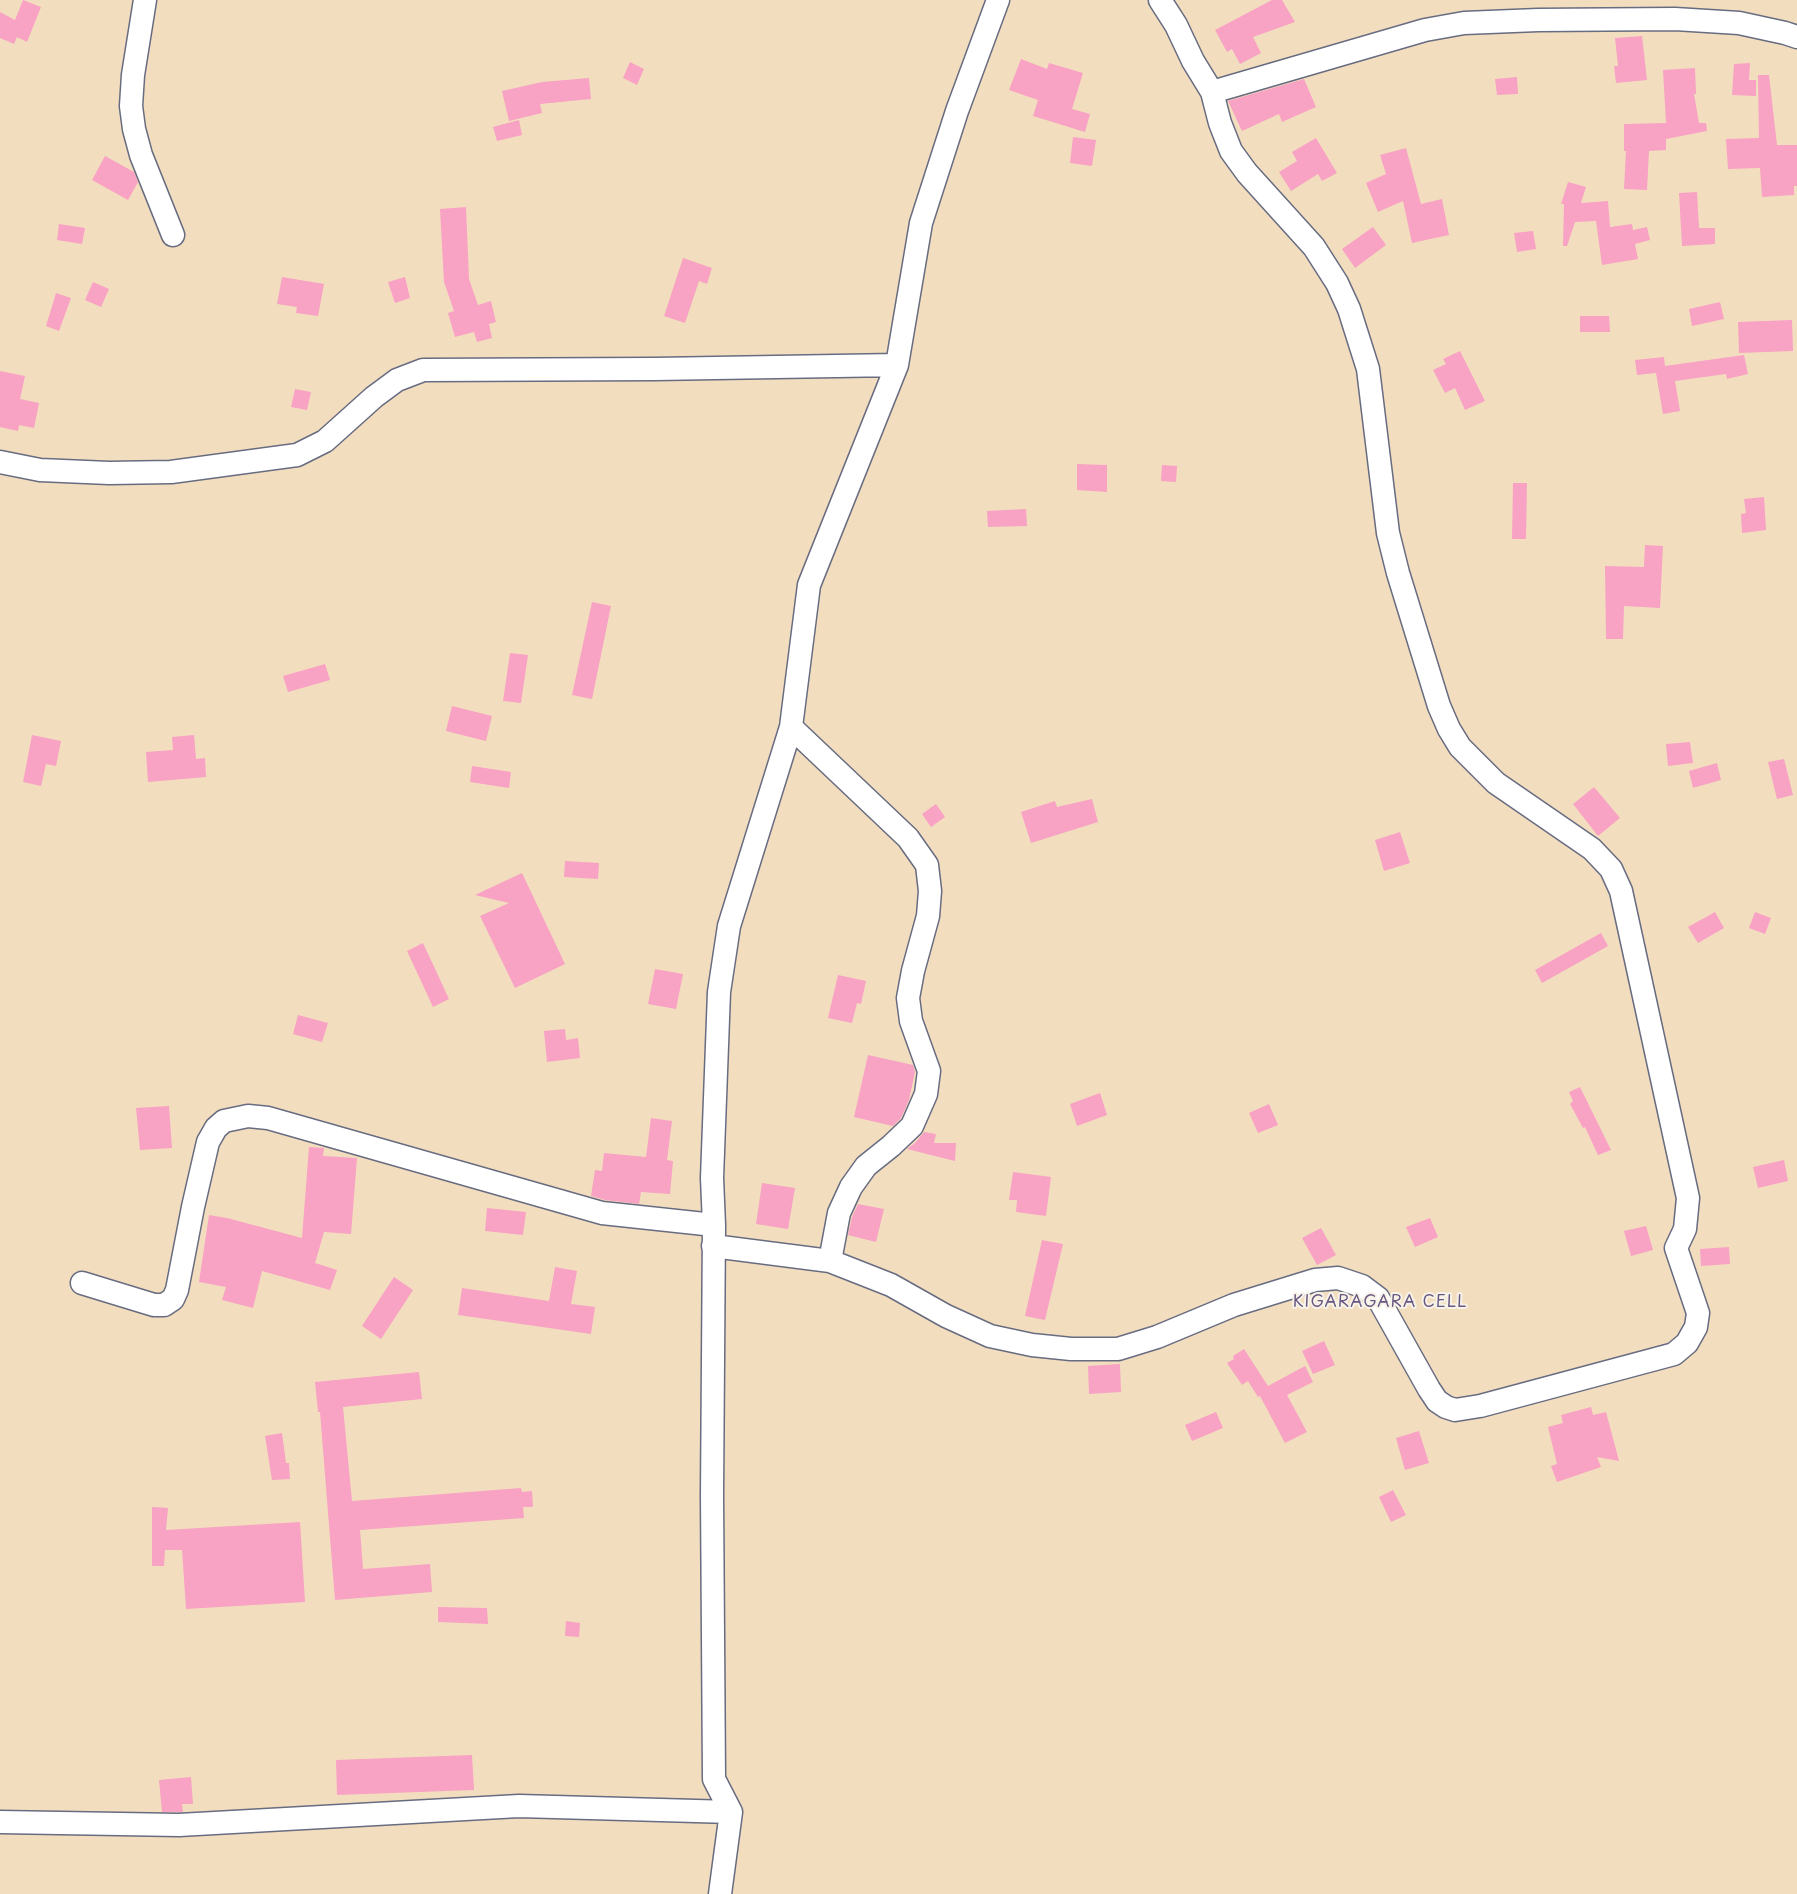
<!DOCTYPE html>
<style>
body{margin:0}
canvas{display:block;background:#f3ddbf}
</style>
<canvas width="1797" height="1894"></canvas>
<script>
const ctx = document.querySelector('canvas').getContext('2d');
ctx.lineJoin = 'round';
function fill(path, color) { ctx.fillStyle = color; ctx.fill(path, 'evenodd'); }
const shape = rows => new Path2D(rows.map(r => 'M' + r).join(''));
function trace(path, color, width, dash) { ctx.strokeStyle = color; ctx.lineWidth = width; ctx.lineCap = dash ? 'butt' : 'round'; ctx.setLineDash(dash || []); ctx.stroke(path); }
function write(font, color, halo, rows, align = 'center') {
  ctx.font = font + ' "Playpen Sans",sans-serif'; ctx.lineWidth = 4; ctx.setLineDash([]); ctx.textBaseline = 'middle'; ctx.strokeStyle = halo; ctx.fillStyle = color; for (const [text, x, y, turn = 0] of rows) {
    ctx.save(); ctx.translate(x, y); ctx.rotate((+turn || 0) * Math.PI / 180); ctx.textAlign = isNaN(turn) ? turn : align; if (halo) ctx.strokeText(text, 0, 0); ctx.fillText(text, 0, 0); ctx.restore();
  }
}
fill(shape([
 [23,0,41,7,27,42,17,37,14,44,0,38,0,12,15,20],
 [1272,0,1282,0,1295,22,1253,37,1261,53,1240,64,1232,49,1227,52,1215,30],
 [1642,36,1647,80,1616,83,1614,66,1618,66,1615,38],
 [1021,59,1047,69,1049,63,1083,73,1072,109,1090,114,1085,132,1033,116,1038,100,1009,90],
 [630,62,644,69,637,85,623,78],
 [1750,63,1749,80,1756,80,1756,96,1732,95,1734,64],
 [1695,68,1696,94,1694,94,1699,123,1706,123,1707,131,1666,139,1666,150,1649,151,1647,190,1624,189,1626,151,1624,151,1624,124,1666,123,1663,70],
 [1758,75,1769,75,1777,145,1797,145,1797,186,1794,186,1794,195,1762,197,1760,168,1728,169,1726,139,1759,138],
 [1517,77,1518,94,1497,95,1495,79],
 [589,78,591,99,540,104,542,113,509,121,502,91,542,82],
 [1304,79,1316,107,1282,122,1279,114,1242,131,1228,101],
 [519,120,522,135,497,141,493,127],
 [1073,137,1096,140,1092,166,1070,163],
 [1316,138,1337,173,1322,181,1318,174,1291,191,1279,172,1297,161,1292,152],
 [1406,148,1421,204,1442,199,1449,235,1412,243,1403,201,1378,212,1366,183,1386,174,1380,155],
 [105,156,134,172,138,182,128,200,92,180],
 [1568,182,1586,187,1581,203,1608,201,1610,227,1632,224,1633,230,1647,227,1650,240,1635,244,1638,259,1602,265,1596,221,1575,222,1567,246,1563,246,1564,204,1561,204],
 [1697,192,1699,228,1715,228,1715,244,1682,246,1679,193],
 [466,207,469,279,478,305,491,301,496,322,489,324,492,338,477,342,474,332,455,337,448,313,454,311,444,282,440,209],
 [59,224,85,228,82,244,57,240],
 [1373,227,1386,245,1355,268,1342,249],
 [1533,231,1536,249,1517,252,1514,233],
 [683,258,712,268,707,284,699,281,685,323,664,316],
 [282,277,324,284,318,316,296,313,297,307,277,304],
 [405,277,410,298,395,303,388,282],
 [93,282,109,289,101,307,85,300],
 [56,293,71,298,59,331,46,326],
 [1720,302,1724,319,1692,326,1689,309],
 [1580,316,1609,316,1610,332,1580,332],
 [1792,320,1793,351,1739,353,1738,322],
 [1460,351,1485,401,1465,410,1455,388,1445,393,1433,370,1446,364,1443,359],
 [1744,355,1748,374,1727,379,1726,374,1675,381,1680,411,1663,414,1656,373,1637,375,1635,360,1664,357,1665,366],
 [0,371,25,376,20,399,39,403,34,428,19,425,18,431,0,427],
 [295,389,311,392,307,410,291,407],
 [1077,464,1107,465,1107,492,1077,490],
 [1162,465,1177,466,1176,482,1161,481],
 [1513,483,1527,483,1526,539,1512,539],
 [1764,497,1766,530,1742,533,1741,514,1746,513,1744,499],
 [1026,509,1027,526,988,527,987,511],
 [1645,545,1663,546,1660,608,1624,606,1623,639,1606,639,1605,566,1644,567],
 [592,602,611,606,592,699,572,695],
 [510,653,528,655,521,703,503,701],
 [325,664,330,680,288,692,283,676],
 [452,706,492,716,486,741,446,731],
 [32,735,61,741,56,766,46,764,41,786,23,782],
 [194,735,196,759,205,758,206,777,148,782,146,752,173,750,172,737],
 [1690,742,1693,763,1668,766,1666,744],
 [1784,759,1793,795,1777,799,1768,762],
 [1717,763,1721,780,1693,788,1689,771],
 [472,766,511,772,509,788,470,782],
 [1594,787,1620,818,1598,836,1573,804],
 [1092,799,1098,822,1031,843,1021,812,1055,801,1057,807],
 [936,804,945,817,931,827,922,814],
 [1400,832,1410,863,1384,871,1375,840],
 [565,861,599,863,598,879,564,877],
 [522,873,565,964,515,988,480,916,509,903,475,895],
 [1715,912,1724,928,1698,943,1688,927],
 [1755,912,1771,918,1765,934,1749,928],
 [1601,933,1608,946,1542,983,1535,970],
 [423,943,449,999,433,1007,407,951],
 [655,969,683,974,676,1009,648,1004],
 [838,975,866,981,861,1004,857,1003,852,1023,828,1018],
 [298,1015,328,1023,322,1042,293,1034],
 [565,1029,566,1040,578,1038,580,1058,547,1062,544,1031],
 [868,1055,913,1065,915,1072,909,1100,901,1118,893,1126,854,1117],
 [1580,1087,1611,1150,1598,1155,1585,1127,1583,1128,1570,1104,1573,1101,1569,1092],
 [1100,1093,1107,1115,1077,1126,1070,1104],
 [1269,1104,1278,1125,1258,1133,1249,1113],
 [169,1106,172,1148,140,1150,136,1108],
 [651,1118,672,1121,667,1160,673,1161,670,1194,641,1192,639,1204,605,1200,591,1196,595,1170,602,1171,604,1153,646,1157],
 [924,1132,936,1134,934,1143,956,1143,955,1161,907,1149,915,1143],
 [309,1147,324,1148,323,1156,357,1158,351,1234,324,1232,315,1263,337,1270,330,1290,262,1271,253,1308,222,1300,226,1287,199,1282,209,1215,227,1218,302,1238],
 [1784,1160,1788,1181,1758,1188,1753,1167],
 [1013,1172,1051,1177,1046,1216,1016,1212,1017,1200,1009,1200],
 [762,1183,795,1188,788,1229,756,1224],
 [858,1204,884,1209,876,1242,848,1235,852,1217],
 [487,1208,526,1212,523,1235,485,1231],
 [1430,1218,1438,1237,1415,1247,1406,1227],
 [1646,1226,1653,1250,1631,1256,1624,1231],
 [1321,1228,1336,1255,1317,1265,1302,1238],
 [1042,1240,1063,1244,1045,1320,1025,1316],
 [1729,1247,1730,1264,1701,1266,1700,1249],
 [555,1267,577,1271,571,1304,595,1307,591,1334,458,1315,462,1288,549,1301],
 [394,1277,413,1290,381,1339,362,1326],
 [1324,1341,1335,1365,1313,1374,1302,1351],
 [1244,1349,1268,1386,1305,1366,1313,1382,1287,1395,1307,1432,1285,1443,1260,1396,1258,1397,1248,1381,1242,1385,1227,1363,1234,1359,1233,1356],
 [1120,1364,1121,1392,1089,1394,1088,1366],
 [419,1372,422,1399,343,1407,352,1501,521,1488,522,1492,532,1491,533,1507,523,1507,524,1518,360,1530,363,1569,430,1564,432,1592,335,1600,320,1412,318,1412,315,1382],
 [1591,1407,1593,1415,1606,1412,1619,1461,1597,1457,1601,1467,1557,1482,1551,1466,1557,1464,1548,1427,1563,1423,1561,1415],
 [1216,1412,1223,1428,1192,1441,1185,1425],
 [1419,1431,1429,1463,1405,1470,1396,1438],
 [282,1433,286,1463,289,1463,290,1479,272,1480,265,1436],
 [1393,1490,1406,1515,1391,1522,1379,1497],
 [152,1507,168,1508,166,1530,300,1522,305,1602,186,1609,182,1550,165,1550,164,1566,152,1566],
 [438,1607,487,1608,488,1624,438,1622],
 [566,1621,580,1623,579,1637,565,1636],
 [472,1755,474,1790,337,1795,336,1760],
 [191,1777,193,1804,182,1804,183,1812,162,1812,159,1780]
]), '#f8a2c4');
const minor = shape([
 [145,0,133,75,131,106,134,129,141,155,173,235],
 [1212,92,1425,30,1464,23,1538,20,1675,19,1739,23,1785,33,1797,37],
 [0,462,40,470,109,473,171,472,297,455,325,441,374,397,397,380,423,370,655,369,897,365],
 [791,727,908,838,927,865,930,891,928,916,913,971,908,998,911,1021,929,1071,926,1094,912,1126,891,1146,866,1166,851,1187,839,1213,830,1261],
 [713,1246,830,1261,891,1285,946,1316,990,1336,1032,1345,1071,1349,1118,1349,1157,1337,1234,1305,1315,1280,1338,1278,1362,1286,1378,1298,1429,1389,1437,1401,1446,1407,1455,1410,1480,1406,1674,1354,1687,1343,1696,1327,1698,1313,1676,1248,1685,1229,1688,1198,1621,891,1611,869,1592,849,1496,783,1460,747,1449,729,1439,706,1398,573,1388,533,1368,369,1349,309,1337,283,1314,247,1247,173,1231,151,1220,123,1212,92,1193,61,1176,25,1160,0],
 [82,1283,154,1305,164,1305,173,1299,177,1290,193,1207,208,1142,216,1128,224,1121,248,1116,268,1118,602,1213,714,1225],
 [0,1822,179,1825,519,1806,731,1812],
 [720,1894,731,1812,714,1779,712,1495,714,1225,712,1178,719,992,729,926,791,727,809,585,897,365,921,223,957,111,998,0]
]);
trace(minor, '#676c80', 25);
trace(minor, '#fff', 22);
ctx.letterSpacing = '1px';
write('16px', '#685782', '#f7f3e8', [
 ["KIGARAGARA CELL",1380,1303]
]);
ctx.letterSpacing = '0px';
</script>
